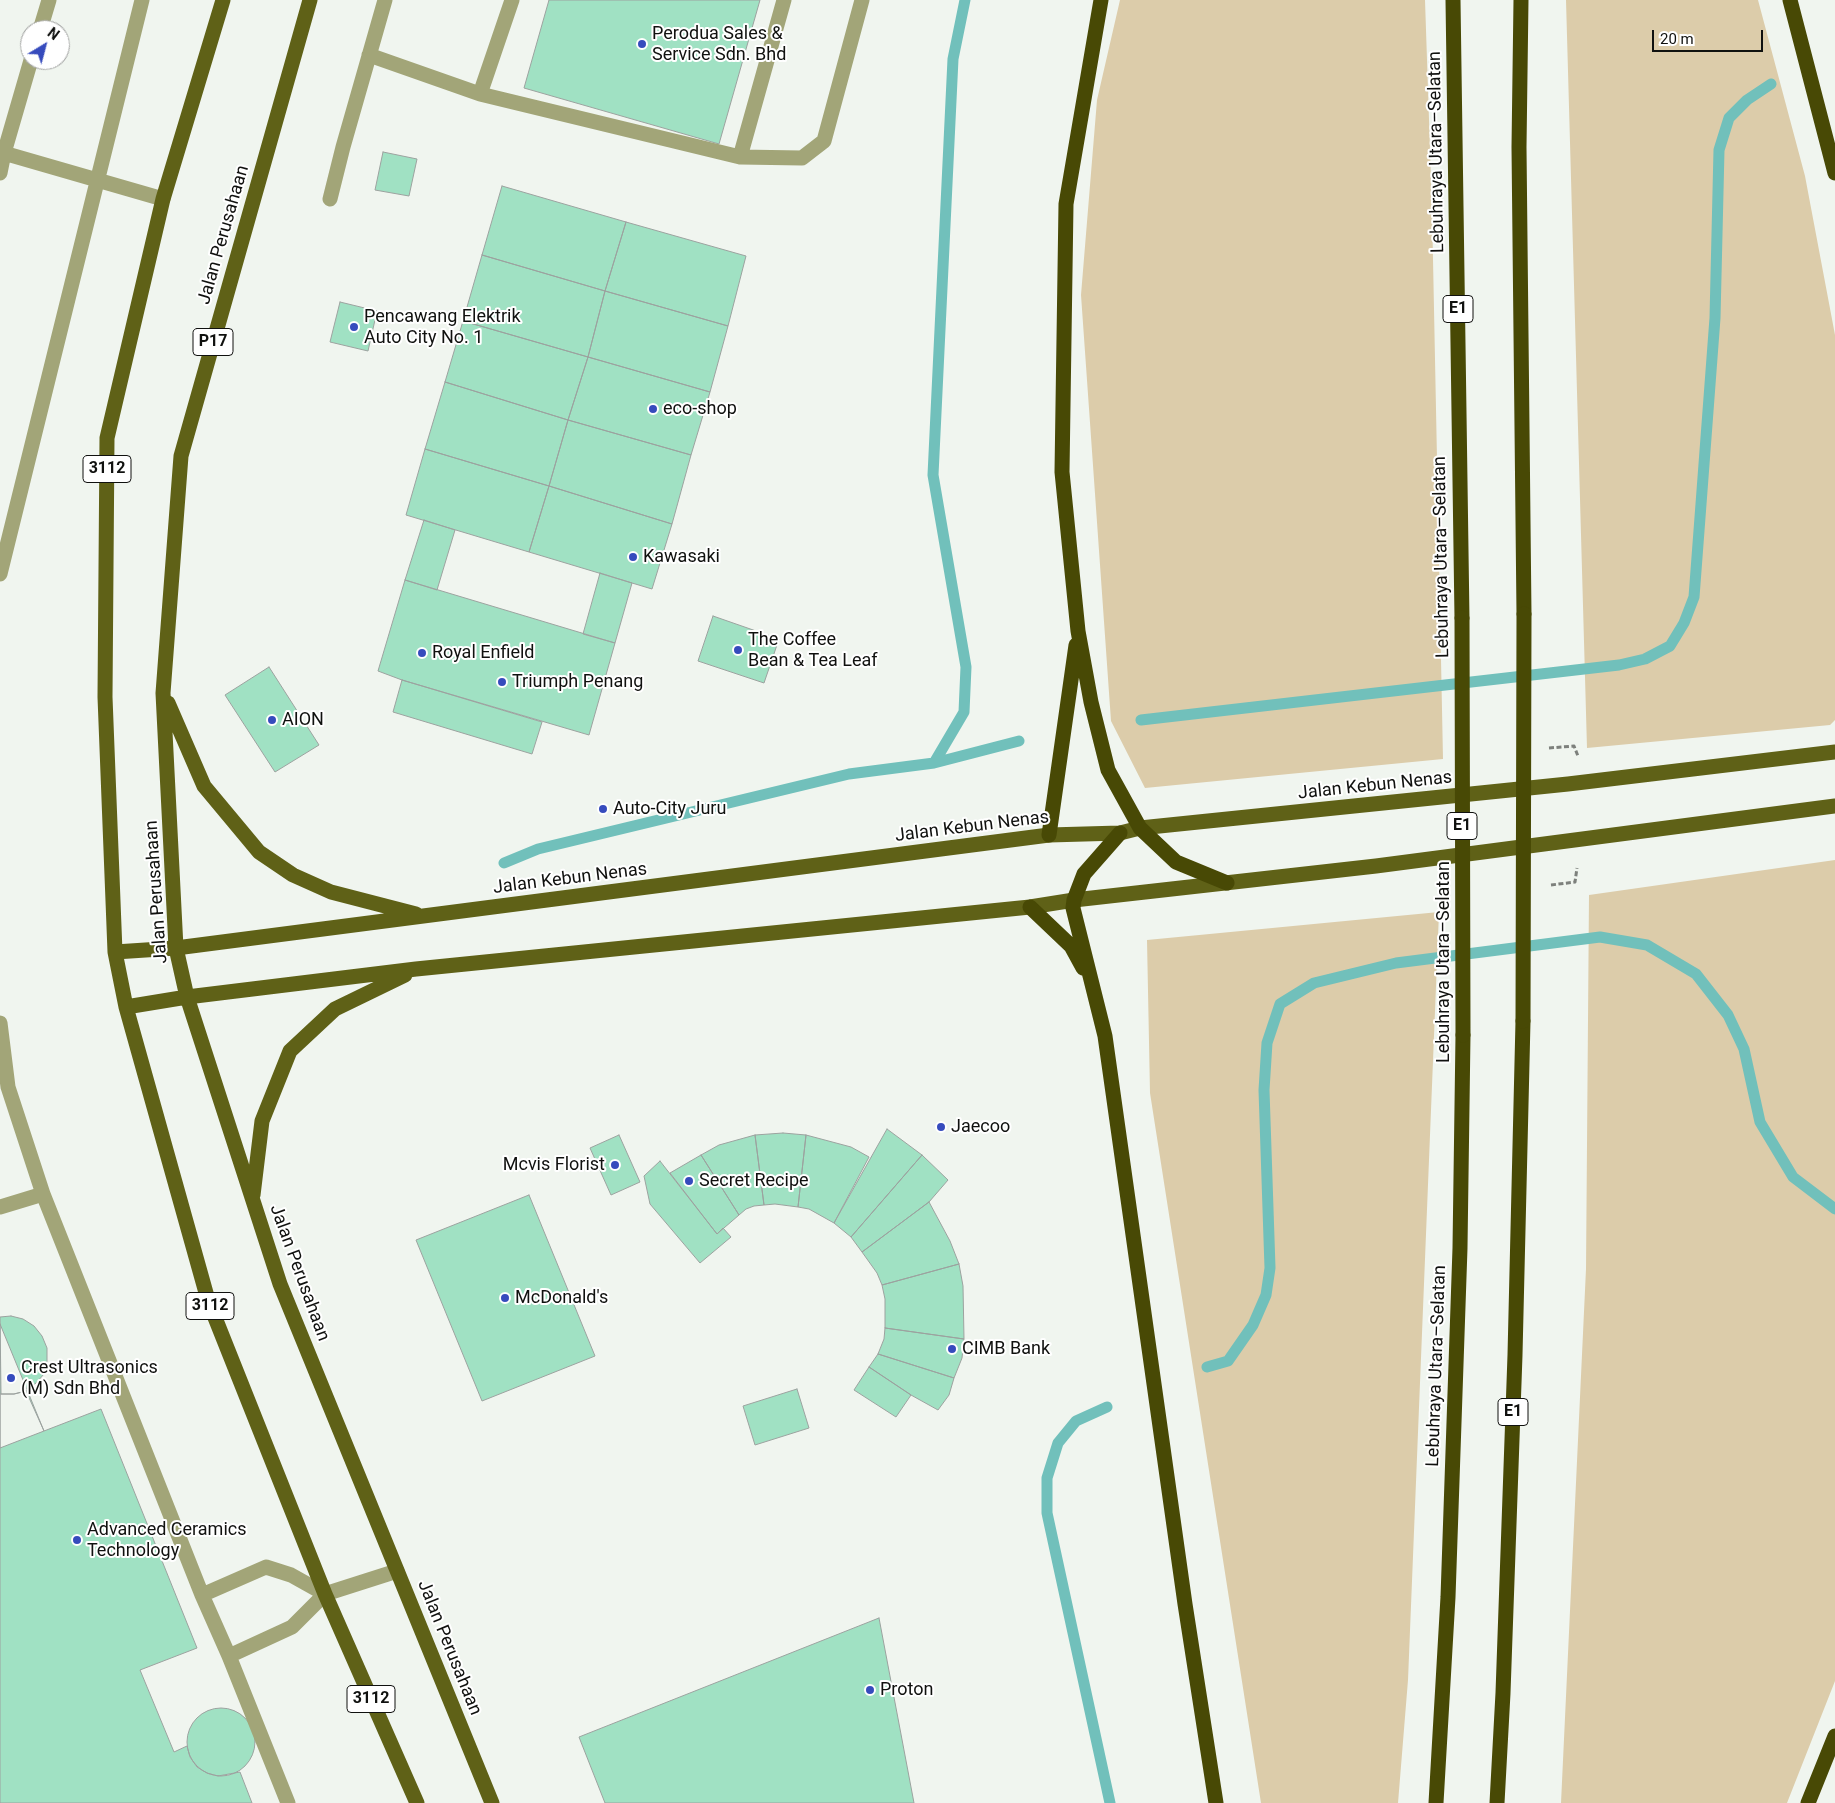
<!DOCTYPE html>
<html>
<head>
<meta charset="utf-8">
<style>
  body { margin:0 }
  #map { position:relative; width:1835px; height:1803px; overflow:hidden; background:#f0f5ef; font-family:Roboto,sans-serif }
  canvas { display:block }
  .north { position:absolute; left:20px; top:20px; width:50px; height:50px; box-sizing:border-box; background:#fff; border:1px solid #9fa09f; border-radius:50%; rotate:37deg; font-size:14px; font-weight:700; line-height:20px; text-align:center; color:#10110f }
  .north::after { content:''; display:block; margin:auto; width:18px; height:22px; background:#364bbd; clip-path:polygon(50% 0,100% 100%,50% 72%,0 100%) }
  .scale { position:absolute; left:1652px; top:30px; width:111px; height:22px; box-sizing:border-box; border:2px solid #10110f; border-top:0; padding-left:6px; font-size:15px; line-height:18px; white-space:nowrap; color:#10110f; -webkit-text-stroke:4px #fff; paint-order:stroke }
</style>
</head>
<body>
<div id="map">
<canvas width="1835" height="1803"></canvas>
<div class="north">N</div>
<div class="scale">20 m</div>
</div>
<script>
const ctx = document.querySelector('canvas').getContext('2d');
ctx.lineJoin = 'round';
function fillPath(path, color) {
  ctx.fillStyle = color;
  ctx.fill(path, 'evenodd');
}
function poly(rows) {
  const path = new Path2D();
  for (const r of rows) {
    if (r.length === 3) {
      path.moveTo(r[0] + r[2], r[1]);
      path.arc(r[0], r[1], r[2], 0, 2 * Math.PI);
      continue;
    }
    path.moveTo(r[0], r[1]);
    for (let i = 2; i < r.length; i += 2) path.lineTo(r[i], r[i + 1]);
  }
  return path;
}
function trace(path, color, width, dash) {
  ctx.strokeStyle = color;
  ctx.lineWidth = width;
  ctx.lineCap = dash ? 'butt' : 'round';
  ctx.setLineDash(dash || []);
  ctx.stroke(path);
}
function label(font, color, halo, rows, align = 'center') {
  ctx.font = font + ' Roboto,sans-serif';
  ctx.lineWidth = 4;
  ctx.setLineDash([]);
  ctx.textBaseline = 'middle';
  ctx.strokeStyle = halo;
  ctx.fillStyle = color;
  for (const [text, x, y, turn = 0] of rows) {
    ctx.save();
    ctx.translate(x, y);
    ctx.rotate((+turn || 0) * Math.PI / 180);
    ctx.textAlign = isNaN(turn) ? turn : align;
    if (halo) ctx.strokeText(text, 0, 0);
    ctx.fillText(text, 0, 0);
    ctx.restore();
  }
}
fillPath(poly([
  [1120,0,1425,0,1432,209,1443,759,1145,788,1111,721,1081,295,1097,100],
  [1566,0,1758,0,1805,176,1835,335,1835,720,1830,725,1587,748],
  [1835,860,1835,1681,1787,1803,1561,1803,1586,1269,1589,895],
  [1439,912,1408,1680,1398,1803,1261,1803,1150,1093,1147,940]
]), '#dcccaa');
trace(poly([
  [1141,720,1619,665,1645,659,1670,646,1684,623,1694,597,1715,318,1719,150,1729,118,1747,100,1771,84],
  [934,763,1019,741],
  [504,863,538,849,849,774,934,763,964,712,966,667,933,475,953,59,965,0],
  [1207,1367,1228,1361,1253,1325,1266,1295,1270,1268,1264,1090,1267,1043,1280,1004,1314,983,1396,963,1600,937,1647,945,1696,974,1728,1015,1744,1049,1760,1122,1793,1177,1835,1209],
  [1107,1407,1076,1421,1058,1443,1047,1478,1047,1513,1110,1803]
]), '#71c0bb', 11);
const building = poly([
  [549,0,760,0,719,144,524,88,549,0],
  [383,152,417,159,409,196,375,190,383,152],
  [502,186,626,222,605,291,482,255,502,186],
  [626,222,746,256,728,326,605,291,626,222],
  [482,255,605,291,588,357,463,321,482,255],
  [605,291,728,326,710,392,588,357,605,291],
  [340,302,377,311,368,351,330,342,340,302],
  [463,321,588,357,568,420,445,382,463,321],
  [588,357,710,392,691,455,568,420,588,357],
  [445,382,568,420,549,486,425,449,445,382],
  [568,420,691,455,672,524,549,486,568,420],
  [425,449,549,486,529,552,406,515,425,449],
  [549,486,672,524,652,589,529,552,549,486],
  [424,520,455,530,437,590,405,580,424,520],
  [600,573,632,583,615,643,583,634,600,573],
  [405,580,615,643,589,735,402,680,378,671,405,580],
  [713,616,779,639,764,683,698,661,713,616],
  [269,667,319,745,275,772,225,695,269,667],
  [402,680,542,722,532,754,393,712,402,680],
  [887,1129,922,1155,851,1237,834,1223,887,1129],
  [783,1133,806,1135,798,1207,775,1204,764,1205,755,1135,783,1133],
  [619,1135,640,1182,611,1195,590,1148,619,1135],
  [755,1135,764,1205,754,1206,746,1209,739,1215,701,1155,719,1145,755,1135],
  [806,1135,851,1147,869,1157,834,1223,809,1209,798,1207,806,1135],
  [701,1155,739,1215,717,1234,670,1173,701,1155],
  [922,1155,948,1180,929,1202,862,1252,851,1237,922,1155],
  [660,1161,717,1234,723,1228,731,1237,700,1263,650,1204,644,1176,660,1161],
  [529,1195,595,1356,482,1401,416,1240,529,1195],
  [929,1202,950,1241,959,1264,882,1285,877,1273,862,1252,929,1202],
  [959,1264,963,1286,964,1339,885,1328,885,1299,882,1285,959,1264],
  [11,1316,23,1319,34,1326,42,1336,47,1348,47,1361,44,1374,36,1383,26,1391,14,1394,1,1394,0,1317,11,1316],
  [0,1324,44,1431,0,1448,0,1324],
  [885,1328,964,1339,962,1358,954,1378,878,1354,884,1339,885,1328],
  [878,1354,954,1378,949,1395,938,1410,911,1395,869,1367,878,1354],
  [869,1367,911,1395,896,1417,854,1390,869,1367],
  [797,1389,809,1428,755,1445,743,1406,797,1389],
  [26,1391,44,1431,101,1409,197,1648,140,1670,174,1752,187,1746,190,1757,197,1767,207,1773,218,1776,240,1772,252,1803,0,1803,0,1394,14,1394,26,1391],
  [879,1618,914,1803,605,1803,579,1737,879,1618],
  [221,1742,34]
]);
fillPath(building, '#a0e1c3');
trace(building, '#9ca29f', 1);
trace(poly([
  [1549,748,1574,746,1578,756],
  [1551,885,1575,882,1577,868]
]), '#7d807c', 3, [5, 2.5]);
trace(poly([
  [369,55,480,94,740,157,802,158,824,141,862,0],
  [480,94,512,0],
  [740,157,784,0],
  [330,199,343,147,385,0],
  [0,1023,8,1087,43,1194],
  [0,1207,43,1194,202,1595,229,1656,288,1803],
  [202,1595,266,1567,291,1575,325,1594],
  [229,1656,292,1627,325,1594,397,1571]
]), '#a2a578', 15);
trace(poly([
  [40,30,49,0],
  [0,152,163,199],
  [0,173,4,153,31,60],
  [0,574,142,0]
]), '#a2a578', 15);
trace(poly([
  [223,0,163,199,107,438,105,697,115,952,126,1007,208,1300,325,1594,417,1803],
  [310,0,181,456,163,693,176,948,187,997,280,1284,492,1803],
  [168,703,204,786,259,852,293,875,331,892,416,914],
  [115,952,176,948,1049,835,1120,833,1140,828,1568,784,1835,752],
  [126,1007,187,997,416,969,1030,907,1074,900,1376,866,1835,806],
  [253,1195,262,1121,290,1051,335,1009,405,975]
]), '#5f6117', 15);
trace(poly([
  [1101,0,1066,204,1062,472,1078,631,1091,702,1108,770,1140,828,1176,862,1227,883],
  [1453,0,1462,618],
  [1521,0,1519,147,1524,614],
  [1790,0,1835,173],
  [1120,833,1084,874,1074,900,1073,908,1105,1036,1185,1604,1216,1803],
  [1049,835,1076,645],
  [1030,907,1071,946,1083,968],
  [1436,1803,1448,1597,1460,1248,1463,1035],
  [1497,1803,1503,1693,1515,1355,1523,1021],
  [1808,1803,1835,1736]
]), '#484905', 15);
trace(poly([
  [1462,618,1463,1035],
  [1523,1021,1524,614]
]), '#484905', 15);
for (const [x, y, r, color] of [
  [642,44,5,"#364bbd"],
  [354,327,5,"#364bbd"],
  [653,409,5,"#364bbd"],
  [633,557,5,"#364bbd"],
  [738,650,5,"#364bbd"],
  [422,653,5,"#364bbd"],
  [502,682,5,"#364bbd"],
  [272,720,5,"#364bbd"],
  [603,809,5,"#364bbd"],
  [941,1127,5,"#364bbd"],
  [615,1165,5,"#364bbd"],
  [689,1181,5,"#364bbd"],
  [505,1298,5,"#364bbd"],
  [952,1349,5,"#364bbd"],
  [11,1378,5,"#364bbd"],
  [77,1540,5,"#364bbd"],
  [870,1690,5,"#364bbd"]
]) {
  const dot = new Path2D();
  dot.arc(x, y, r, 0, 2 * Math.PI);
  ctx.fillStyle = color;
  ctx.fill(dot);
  trace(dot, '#fff', 2);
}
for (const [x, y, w] of [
  [1458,309,30],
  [213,342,40],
  [107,469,48],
  [1462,826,30],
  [210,1306,48],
  [1513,1412,30],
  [371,1699,48]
]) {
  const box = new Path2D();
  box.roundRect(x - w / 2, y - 13.5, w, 27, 4);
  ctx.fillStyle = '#fff';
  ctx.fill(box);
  trace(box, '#10110f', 1);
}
label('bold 16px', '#10110f', null, [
  ["E1",1458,309],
  ["P17",213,342],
  ["3112",107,469],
  ["E1",1462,826],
  ["3112",210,1306],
  ["E1",1513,1412],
  ["3112",371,1699]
]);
label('18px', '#10110f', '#fff', [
  ["Perodua Sales &",652,34],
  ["Service Sdn. Bhd",652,55],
  ["Pencawang Elektrik",364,317],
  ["Auto City No. 1",364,338],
  ["eco-shop",663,409],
  ["Kawasaki",643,557],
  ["The Coffee",748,640],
  ["Bean & Tea Leaf",748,661],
  ["Royal Enfield",432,653],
  ["Triumph Penang",512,682],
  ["AION",282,720],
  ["Auto-City Juru",613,809],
  ["Jaecoo",951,1127],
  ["Mcvis Florist",605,1165,"right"],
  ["Secret Recipe",699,1181],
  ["McDonald's",515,1298],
  ["CIMB Bank",962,1349],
  ["Crest Ultrasonics",21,1368],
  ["(M) Sdn Bhd",21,1389],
  ["Advanced Ceramics",87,1530],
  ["Technology",87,1551],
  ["Proton",880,1690]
], 'left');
label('18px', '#10110f', '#fff', [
  ["Lebuhraya Utara–Selatan",1437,152,-91],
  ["Jalan Perusahaan",224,235,-74],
  ["Lebuhraya Utara–Selatan",1442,557,-91],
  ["Jalan Kebun Nenas",1375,786,-6],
  ["Jalan Kebun Nenas",972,827,-7],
  ["Jalan Kebun Nenas",570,879,-7],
  ["Jalan Perusahaan",157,892,-94],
  ["Lebuhraya Utara–Selatan",1444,962,-90],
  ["Jalan Perusahaan",299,1273,70],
  ["Lebuhraya Utara–Selatan",1437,1366,-88],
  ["Jalan Perusahaan",449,1648,68]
]);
</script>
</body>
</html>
